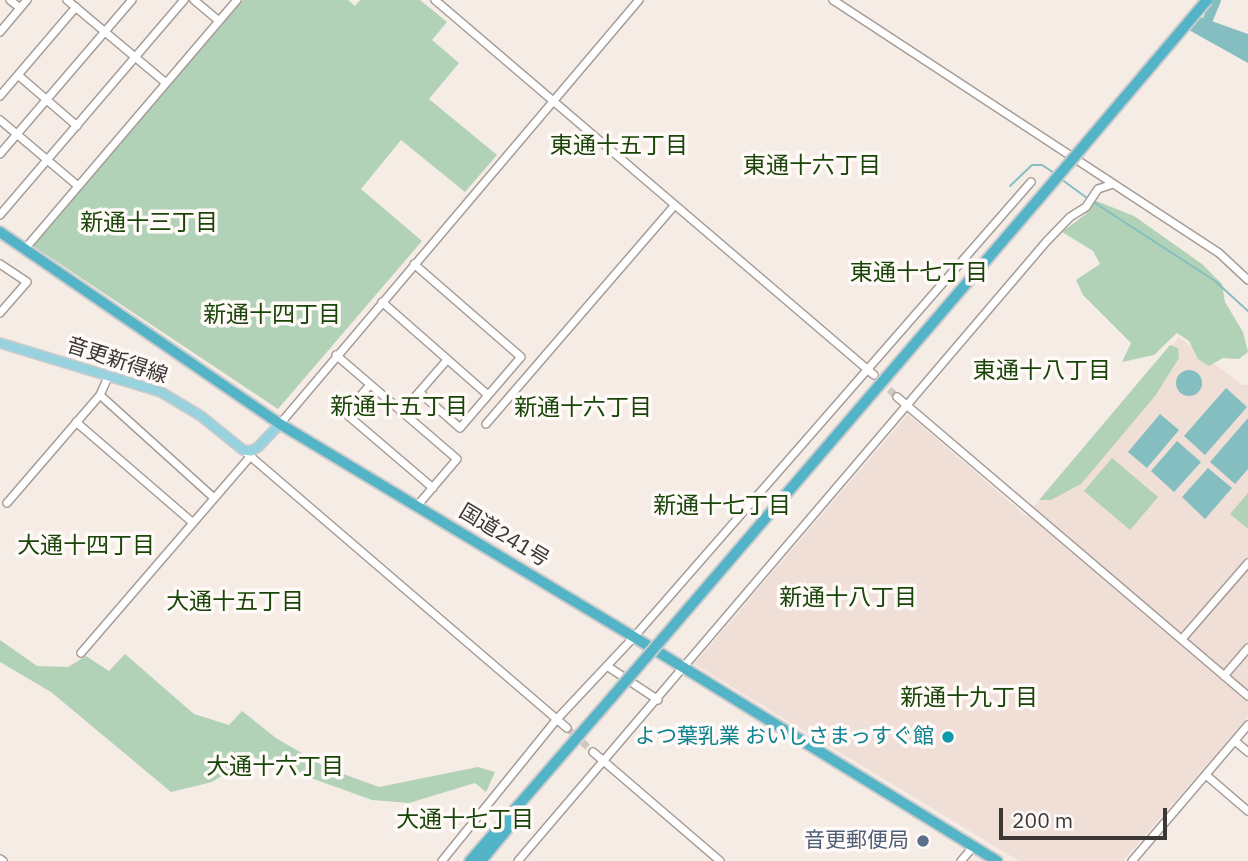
<!DOCTYPE html>
<html>
<head>
<meta charset="utf-8">
<style>
  body { margin:0 }
  #map { position:relative; width:1248px; height:861px; overflow:hidden; background:#f6ece6; font-family:"IBM Plex Sans",sans-serif }
  canvas { display:block }
  .scale { position:absolute; left:999px; top:808px; width:168px; height:32px; box-sizing:border-box; border:4px solid #3c3836; border-top:0; padding-left:9px; font-size:21px; line-height:24px; white-space:nowrap; color:#3c3836; -webkit-text-stroke:5px #fffaf8; paint-order:stroke }
</style>
</head>
<body>
<div id="map">
<canvas width="1248" height="861"></canvas>
<div class="scale">200 m</div>
</div>
<script>
const ctx = document.querySelector('canvas').getContext('2d');
ctx.lineJoin = 'round';
function fillPath(path, color) {
  ctx.fillStyle = color;
  ctx.fill(path, 'evenodd');
}
function poly(rows) {
  const path = new Path2D();
  for (const r of rows) {
    if (r.length === 3) {
      path.moveTo(r[0] + r[2], r[1]);
      path.arc(r[0], r[1], r[2], 0, 2 * Math.PI);
      continue;
    }
    path.moveTo(r[0], r[1]);
    for (let i = 2; i < r.length; i += 2) path.lineTo(r[i], r[i + 1]);
  }
  return path;
}
function trace(path, color, width, dash) {
  ctx.strokeStyle = color;
  ctx.lineWidth = width;
  ctx.lineCap = dash ? 'butt' : 'round';
  ctx.setLineDash(dash || []);
  ctx.stroke(path);
}
function label(font, color, halo, rows, align = 'center') {
  ctx.font = font + ' "IBM Plex Sans","Noto Sans JP",sans-serif';
  ctx.lineWidth = 7;
  ctx.setLineDash([]);
  ctx.textBaseline = 'middle';
  ctx.strokeStyle = halo;
  ctx.fillStyle = color;
  for (const [text, x, y, turn = 0] of rows) {
    ctx.save();
    ctx.translate(x, y);
    ctx.rotate((+turn || 0) * Math.PI / 180);
    ctx.textAlign = isNaN(turn) ? turn : align;
    if (halo) ctx.strokeText(text, 0, 0);
    ctx.fillText(text, 0, 0);
    ctx.restore();
  }
}
fillPath(poly([
  [1179,337,1242,385,1248,385,1248,717,1123,861,1019,861,694,664,908,414,1026,516]
]), '#f0dfd6');
fillPath(poly([
  [243,0,348,0,355,6,360,0,420,0,447,22,432,40,459,63,429,99,497,155,465,192,401,140,361,189,422,241,278,409,33,246],
  [1094,200,1134,216,1202,264,1222,284,1225,302,1243,332,1248,352,1239,359,1223,358,1209,366,1198,359,1189,341,1177,333,1154,355,1122,362,1131,343,1083,295,1076,280,1100,264,1093,251,1062,232,1086,214],
  [1170,345,1178,348,1179,358,1155,396,1081,484,1051,500,1039,500],
  [1112,458,1158,497,1130,530,1084,491],
  [1248,493,1248,529,1230,514],
  [0,640,37,666,68,667,86,656,109,671,125,654,194,714,229,725,242,711,276,738,327,768,379,787,478,767,495,772,486,792,475,783,409,803,372,800,253,757,212,782,171,792,51,692,0,662]
]), '#b1d2b6');
fillPath(poly([
  [1189,13,1248,34,1248,63,1178,24],
  [1189,383,13],
  [1226,388,1247,407,1205,455,1184,436],
  [1160,414,1179,430,1147,468,1128,452],
  [1248,418,1248,469,1235,484,1210,462],
  [1177,441,1201,462,1174,492,1151,471],
  [1208,468,1232,488,1205,519,1182,497]
]), '#85bec0');
trace(poly([
  [1061,179,1087,198],
  [1010,186,1032,165,1042,165,1054,173],
  [1092,201,1215,281,1248,311]
]), '#85bec0', 2);
trace(poly([
  [1208,30,1204,29,1216,0]
]), '#85bec0', 10);
trace(poly([
  [874,375,897,397],
  [567,728,593,752]
]), '#d1c8c3', 7, [7, 3.5]);
const minor = poly([
  [10,0,20,8],
  [67,0,166,83],
  [194,0,219,21],
  [435,0,874,375],
  [833,0,1219,253,1248,280],
  [0,32,27,0],
  [18,75,77,126],
  [0,96,76,7],
  [0,120,78,186],
  [0,154,132,0],
  [0,215,184,0],
  [24,250,237,0],
  [0,264,27,282,0,313],
  [414,264,521,357,460,428,419,392],
  [382,302,488,395],
  [336,355,457,459,417,506],
  [370,385,345,413,433,488],
  [100,395,214,498],
  [897,397,1248,696],
  [401,413,447,360],
  [76,422,192,522],
  [280,424,639,0],
  [486,424,674,206],
  [243,450,567,728],
  [7,503,100,395,109,375],
  [1182,639,1248,563],
  [81,653,249,458],
  [607,666,658,700],
  [1224,676,1248,648],
  [1235,741,1248,752],
  [593,752,720,861],
  [1206,775,1248,811],
  [0,859,3,861],
  [442,861,557,719,634,637,1031,182],
  [518,861,1046,242,1070,217,1086,207,1098,189,1113,184],
  [961,861,973,847],
  [1132,861,1248,725]
]);
const major = poly([
  [0,343,161,392,201,416,243,450,251,451,258,447,280,424]
]);
const highway = poly([
  [0,232,280,424,634,637,997,861],
  [663,638,1043,194],
  [470,861,613,696],
  [481,861,513,822]
]);
trace(minor, '#a69c97', 10);
trace(major, '#cccbcb', 12);
trace(highway, '#cccbcb', 14);
trace(minor, '#fff', 7);
trace(major, '#98d2de', 9);
trace(highway, '#53b4c8', 10);
const highwayBridge = poly([
  [1043,194,1207,0],
  [613,696,663,638]
]);
trace(highwayBridge, '#cccbcb', 14, []);
trace(highwayBridge, '#53b4c8', 10);
for (const [x, y, r, color] of [
  [948,737,7,"#0f9aa8"],
  [923,841,7,"#5c6f8a"]
]) {
  const dot = new Path2D();
  dot.arc(x, y, r, 0, 2 * Math.PI);
  ctx.fillStyle = color;
  ctx.fill(dot);
  trace(dot, '#fffaf8', 2.5);
}
label('21px', '#3c3836', '#fffaf8', [
  ["音更新得線",117,361,18],
  ["国道241号",504,536,31]
]);
label('21px', '#0d838f', '#fffaf8', [
  ["よつ葉乳業 おいしさまっすぐ館",934,737]
], 'right');
label('21px', '#4e5e75', '#fffaf8', [
  ["音更郵便局",909,841]
], 'right');
label('23px', '#194508', '#fffaf8', [
  ["東通十五丁目",619,146],
  ["東通十六丁目",812,166],
  ["新通十三丁目",149,223],
  ["東通十七丁目",919,273],
  ["新通十四丁目",272,315],
  ["東通十八丁目",1042,371],
  ["新通十五丁目",399,407],
  ["新通十六丁目",583,408],
  ["新通十七丁目",722,506],
  ["大通十四丁目",86,546],
  ["新通十八丁目",848,598],
  ["大通十五丁目",235,602],
  ["新通十九丁目",969,698],
  ["大通十六丁目",275,767],
  ["大通十七丁目",465,820]
]);
</script>
</body>
</html>
